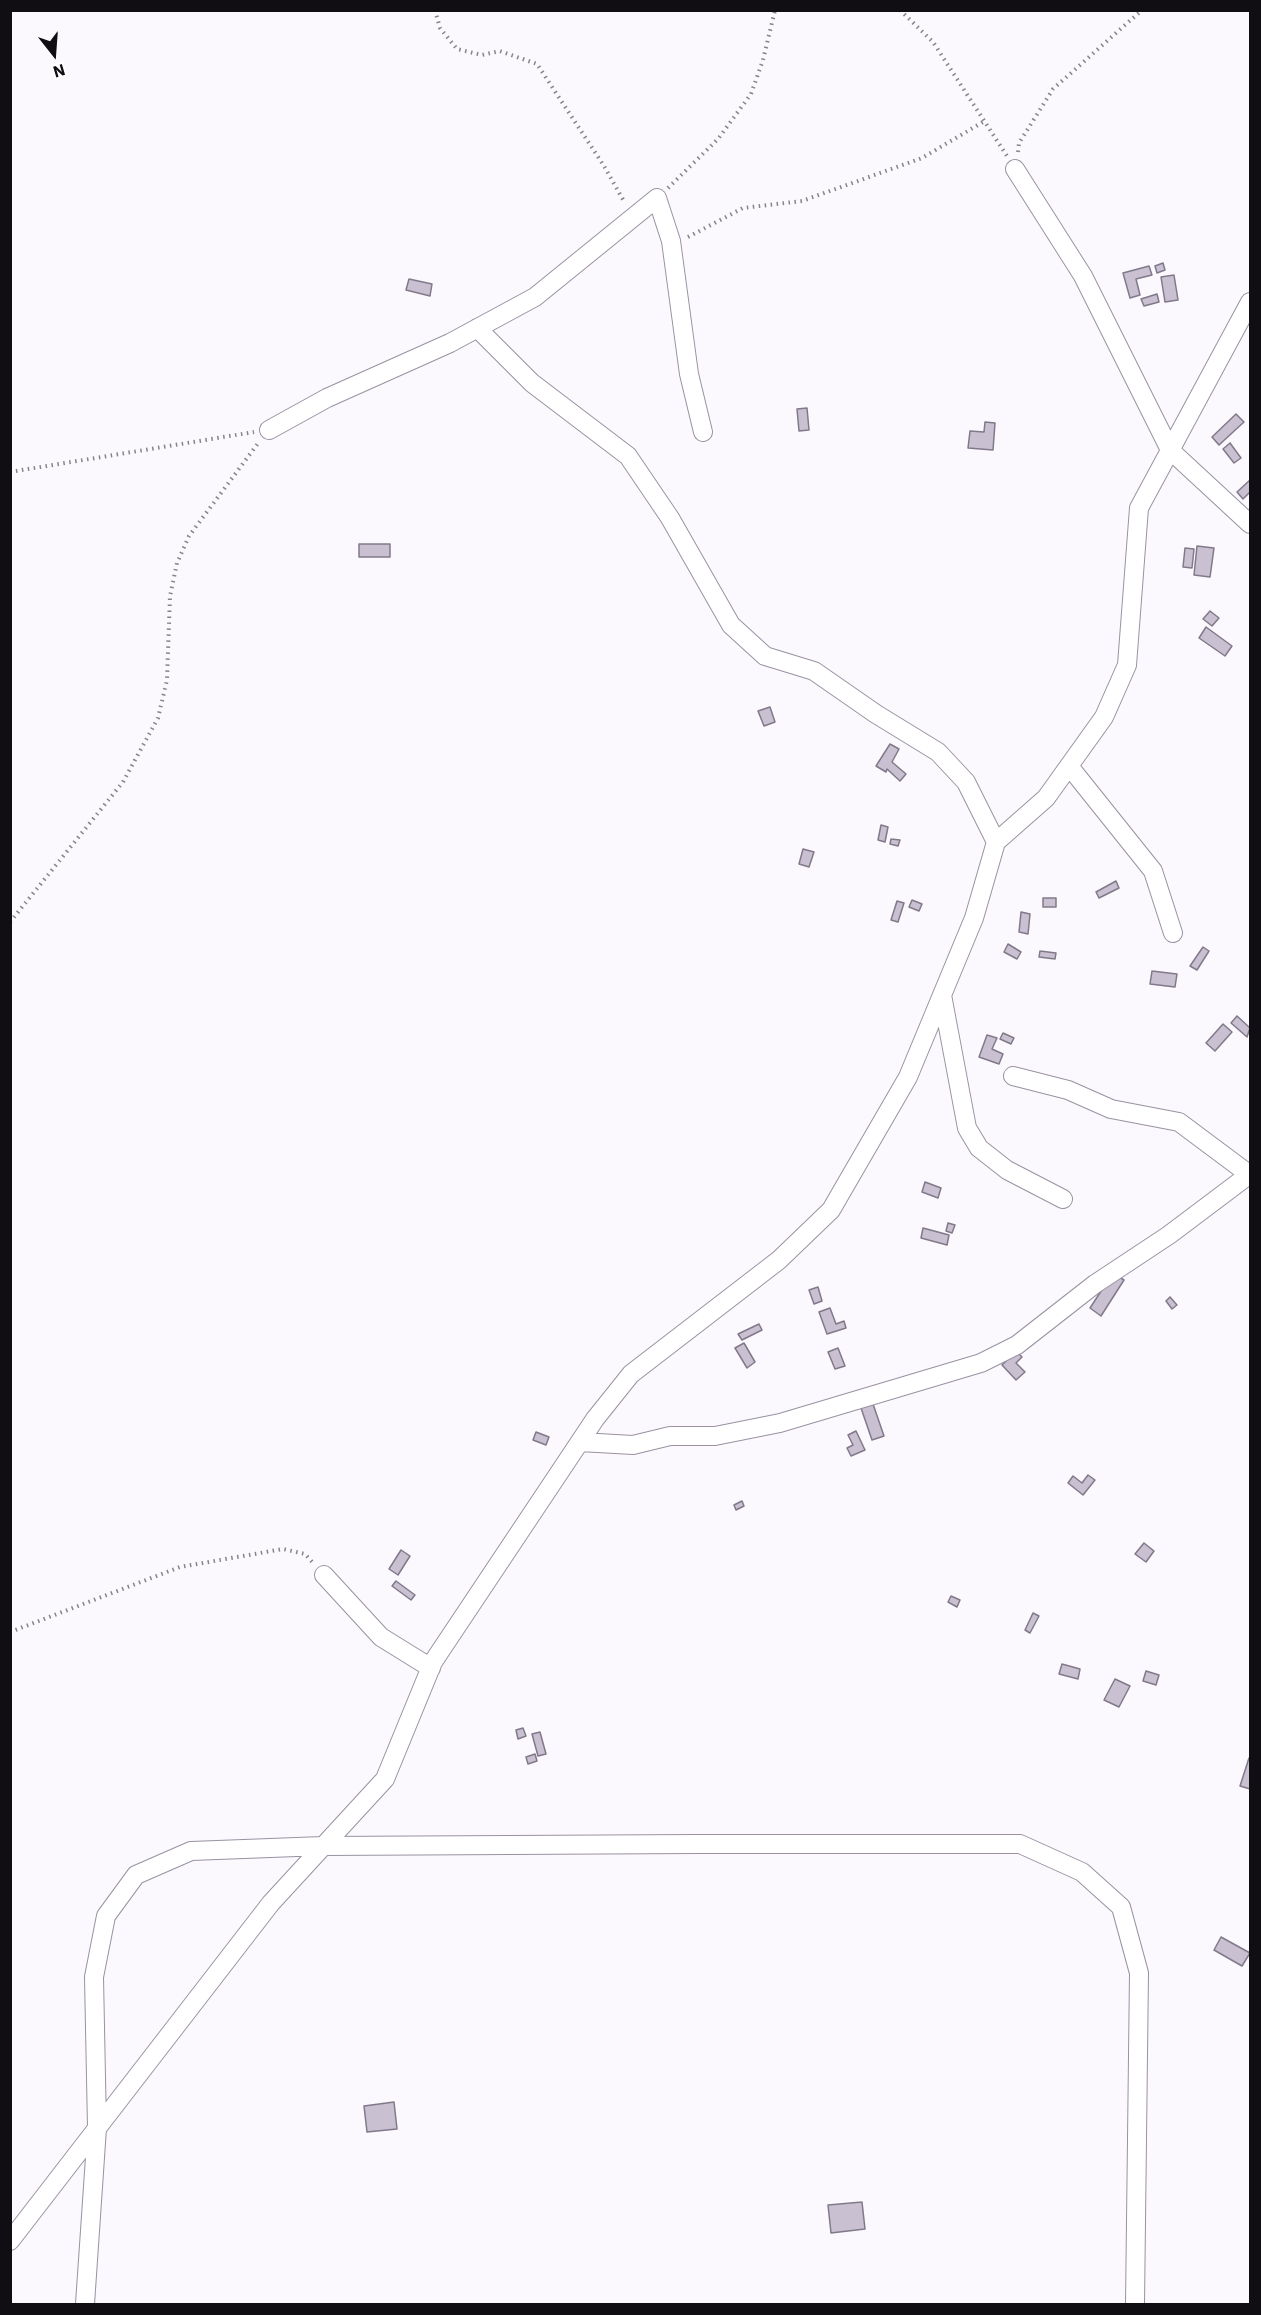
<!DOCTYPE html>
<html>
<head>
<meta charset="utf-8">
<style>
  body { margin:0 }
  #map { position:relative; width:1261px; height:2315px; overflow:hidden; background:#fbf9fd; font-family:"IBM Plex Sans",sans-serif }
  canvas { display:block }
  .frame { position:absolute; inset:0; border:12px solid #100d13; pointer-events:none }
  .north { position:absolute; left:24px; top:24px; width:60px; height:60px; -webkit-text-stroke:4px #fff; paint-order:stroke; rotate:163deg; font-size:16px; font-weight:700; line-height:24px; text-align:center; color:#100d13 }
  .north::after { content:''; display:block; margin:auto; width:21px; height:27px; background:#100d13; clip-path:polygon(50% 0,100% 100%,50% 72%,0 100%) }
</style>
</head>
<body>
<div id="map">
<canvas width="1261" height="2315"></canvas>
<div class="frame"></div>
<div class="north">N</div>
</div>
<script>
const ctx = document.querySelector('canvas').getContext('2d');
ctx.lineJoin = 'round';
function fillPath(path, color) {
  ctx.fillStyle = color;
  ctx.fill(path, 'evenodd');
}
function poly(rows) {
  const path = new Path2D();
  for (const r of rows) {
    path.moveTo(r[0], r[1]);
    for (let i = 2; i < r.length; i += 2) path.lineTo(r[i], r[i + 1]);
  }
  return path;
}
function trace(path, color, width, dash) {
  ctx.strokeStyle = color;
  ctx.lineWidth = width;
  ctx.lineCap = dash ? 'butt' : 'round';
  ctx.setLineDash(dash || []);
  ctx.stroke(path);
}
const building = poly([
  [1163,263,1165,270,1157,273,1155,266,1163,263],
  [1149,266,1152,275,1136,279,1140,295,1130,298,1123,273,1149,266],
  [1174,275,1178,300,1165,302,1161,277,1174,275],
  [409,279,432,284,430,296,406,290,409,279],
  [1157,294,1159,302,1144,306,1141,299,1157,294],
  [807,408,809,430,799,431,797,409,807,408],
  [1236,414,1244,422,1219,445,1212,437,1236,414],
  [985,422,995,423,993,450,968,448,970,431,984,432,985,422],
  [1230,443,1241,458,1234,463,1223,449,1230,443],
  [1250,480,1250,492,1243,499,1237,492,1250,480],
  [359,544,390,544,390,557,359,557,359,544],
  [1197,546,1214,548,1210,577,1194,575,1197,546],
  [1185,548,1194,549,1192,568,1183,567,1185,548],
  [1210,611,1219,618,1212,626,1203,619,1210,611],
  [1206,627,1232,646,1225,656,1199,638,1206,627],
  [770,707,775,722,764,726,758,711,770,707],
  [890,744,899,749,892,762,906,774,900,781,887,769,886,772,876,766,890,744],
  [881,825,888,827,885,842,878,840,881,825],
  [891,839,900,840,898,846,890,844,891,839],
  [803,849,814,852,809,867,799,864,803,849],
  [1116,881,1119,888,1099,898,1096,892,1116,881],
  [1043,898,1056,898,1056,907,1043,907,1043,898],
  [912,900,922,904,919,911,909,907,912,900],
  [897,901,904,903,898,922,891,920,897,901],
  [1021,912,1030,914,1028,934,1019,932,1021,912],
  [1008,944,1021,952,1017,959,1004,952,1008,944],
  [1203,947,1209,951,1197,970,1190,966,1203,947],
  [1040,951,1056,953,1055,959,1039,957,1040,951],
  [1152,971,1177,974,1175,987,1150,984,1152,971],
  [1237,1016,1250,1028,1247,1037,1231,1023,1237,1016],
  [1223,1024,1232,1032,1215,1051,1206,1043,1223,1024],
  [1003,1033,1014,1038,1011,1044,1000,1039,1003,1033],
  [987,1035,997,1038,992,1049,1003,1054,999,1064,979,1057,987,1035],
  [925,1182,941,1188,938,1198,922,1192,925,1182],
  [948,1223,955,1225,952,1233,946,1231,948,1223],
  [923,1228,949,1235,947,1245,921,1238,923,1228],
  [1113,1273,1124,1280,1101,1316,1090,1308,1113,1273],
  [818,1287,822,1301,814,1304,809,1290,818,1287],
  [1170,1297,1177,1305,1172,1309,1166,1301,1170,1297],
  [830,1308,836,1324,844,1321,846,1328,827,1334,819,1312,830,1308],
  [759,1324,762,1330,742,1340,738,1334,759,1324],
  [744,1343,755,1362,747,1368,735,1348,744,1343],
  [838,1348,845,1366,835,1369,828,1352,838,1348],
  [1016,1351,1022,1357,1016,1363,1025,1372,1016,1380,1002,1365,1016,1351],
  [873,1404,884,1436,872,1440,861,1408,873,1404],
  [856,1431,865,1450,851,1456,847,1448,853,1445,848,1435,856,1431],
  [536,1432,549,1437,546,1445,533,1440,536,1432],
  [1088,1475,1095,1480,1083,1495,1068,1483,1073,1476,1082,1483,1088,1475],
  [742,1501,744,1506,736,1510,734,1505,742,1501],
  [1144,1543,1154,1551,1146,1562,1135,1554,1144,1543],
  [401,1550,410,1556,398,1575,389,1569,401,1550],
  [396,1581,415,1595,411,1600,392,1586,396,1581],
  [951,1596,960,1600,957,1607,948,1602,951,1596],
  [1033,1613,1039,1616,1030,1633,1025,1630,1033,1613],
  [1062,1664,1080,1669,1078,1679,1059,1674,1062,1664],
  [1146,1671,1159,1675,1156,1685,1143,1681,1146,1671],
  [1115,1679,1130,1686,1119,1707,1104,1700,1115,1679],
  [523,1728,526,1736,518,1739,516,1730,523,1728],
  [540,1732,546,1754,538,1756,532,1734,540,1732],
  [535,1754,537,1761,528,1764,526,1757,535,1754],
  [1249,1758,1250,1759,1250,1789,1240,1786,1249,1758],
  [1221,1937,1250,1953,1242,1966,1214,1950,1221,1937],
  [394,2102,397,2129,367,2132,364,2106,394,2102],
  [862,2202,865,2229,831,2233,828,2205,862,2202]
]);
fillPath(building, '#c9c0d2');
trace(building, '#817989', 1.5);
const street = poly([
  [1015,169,1083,276,1170,450,1250,524],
  [477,328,532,383,628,456,670,518,731,625,765,656,814,671,876,714,938,752,966,782,996,842],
  [269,430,327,398,450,343,535,297,657,198,671,241,689,374,703,432],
  [1069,766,1153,871,1173,933],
  [942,995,967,1128,979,1148,1007,1170,1063,1199],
  [1013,1076,1068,1090,1111,1109,1179,1122,1250,1175],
  [580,1442,633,1445,670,1436,715,1436,780,1423,981,1363,1017,1345,1095,1284,1169,1235,1250,1174],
  [324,1575,381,1637,431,1668],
  [10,2241,271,1903,385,1779,433,1662,595,1419,631,1374,779,1260,831,1210,908,1077,974,918,996,842,1046,798,1104,717,1127,665,1139,508,1250,302],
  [85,2304,97,2128,94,1977,106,1916,136,1875,191,1851,323,1846,695,1844,1020,1844,1082,1872,1121,1907,1139,1973,1135,2304]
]);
trace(street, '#9992a2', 20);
trace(poly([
  [435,10,440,28,457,49,482,55,500,51,537,64,604,166,625,203],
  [900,10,933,42,1007,156],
  [1018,152,1019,143,1053,89,1142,10],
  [668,188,718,139,751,94,763,60,775,10],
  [688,237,743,208,802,201,922,158,983,122],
  [10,472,254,432],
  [10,922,123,782,158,718,167,680,170,596,177,563,189,536,259,442],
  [10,1632,180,1567,283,1549,305,1554,313,1563]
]), '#878489', 4, [1.5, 4.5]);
trace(street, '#fff', 18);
</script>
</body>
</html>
